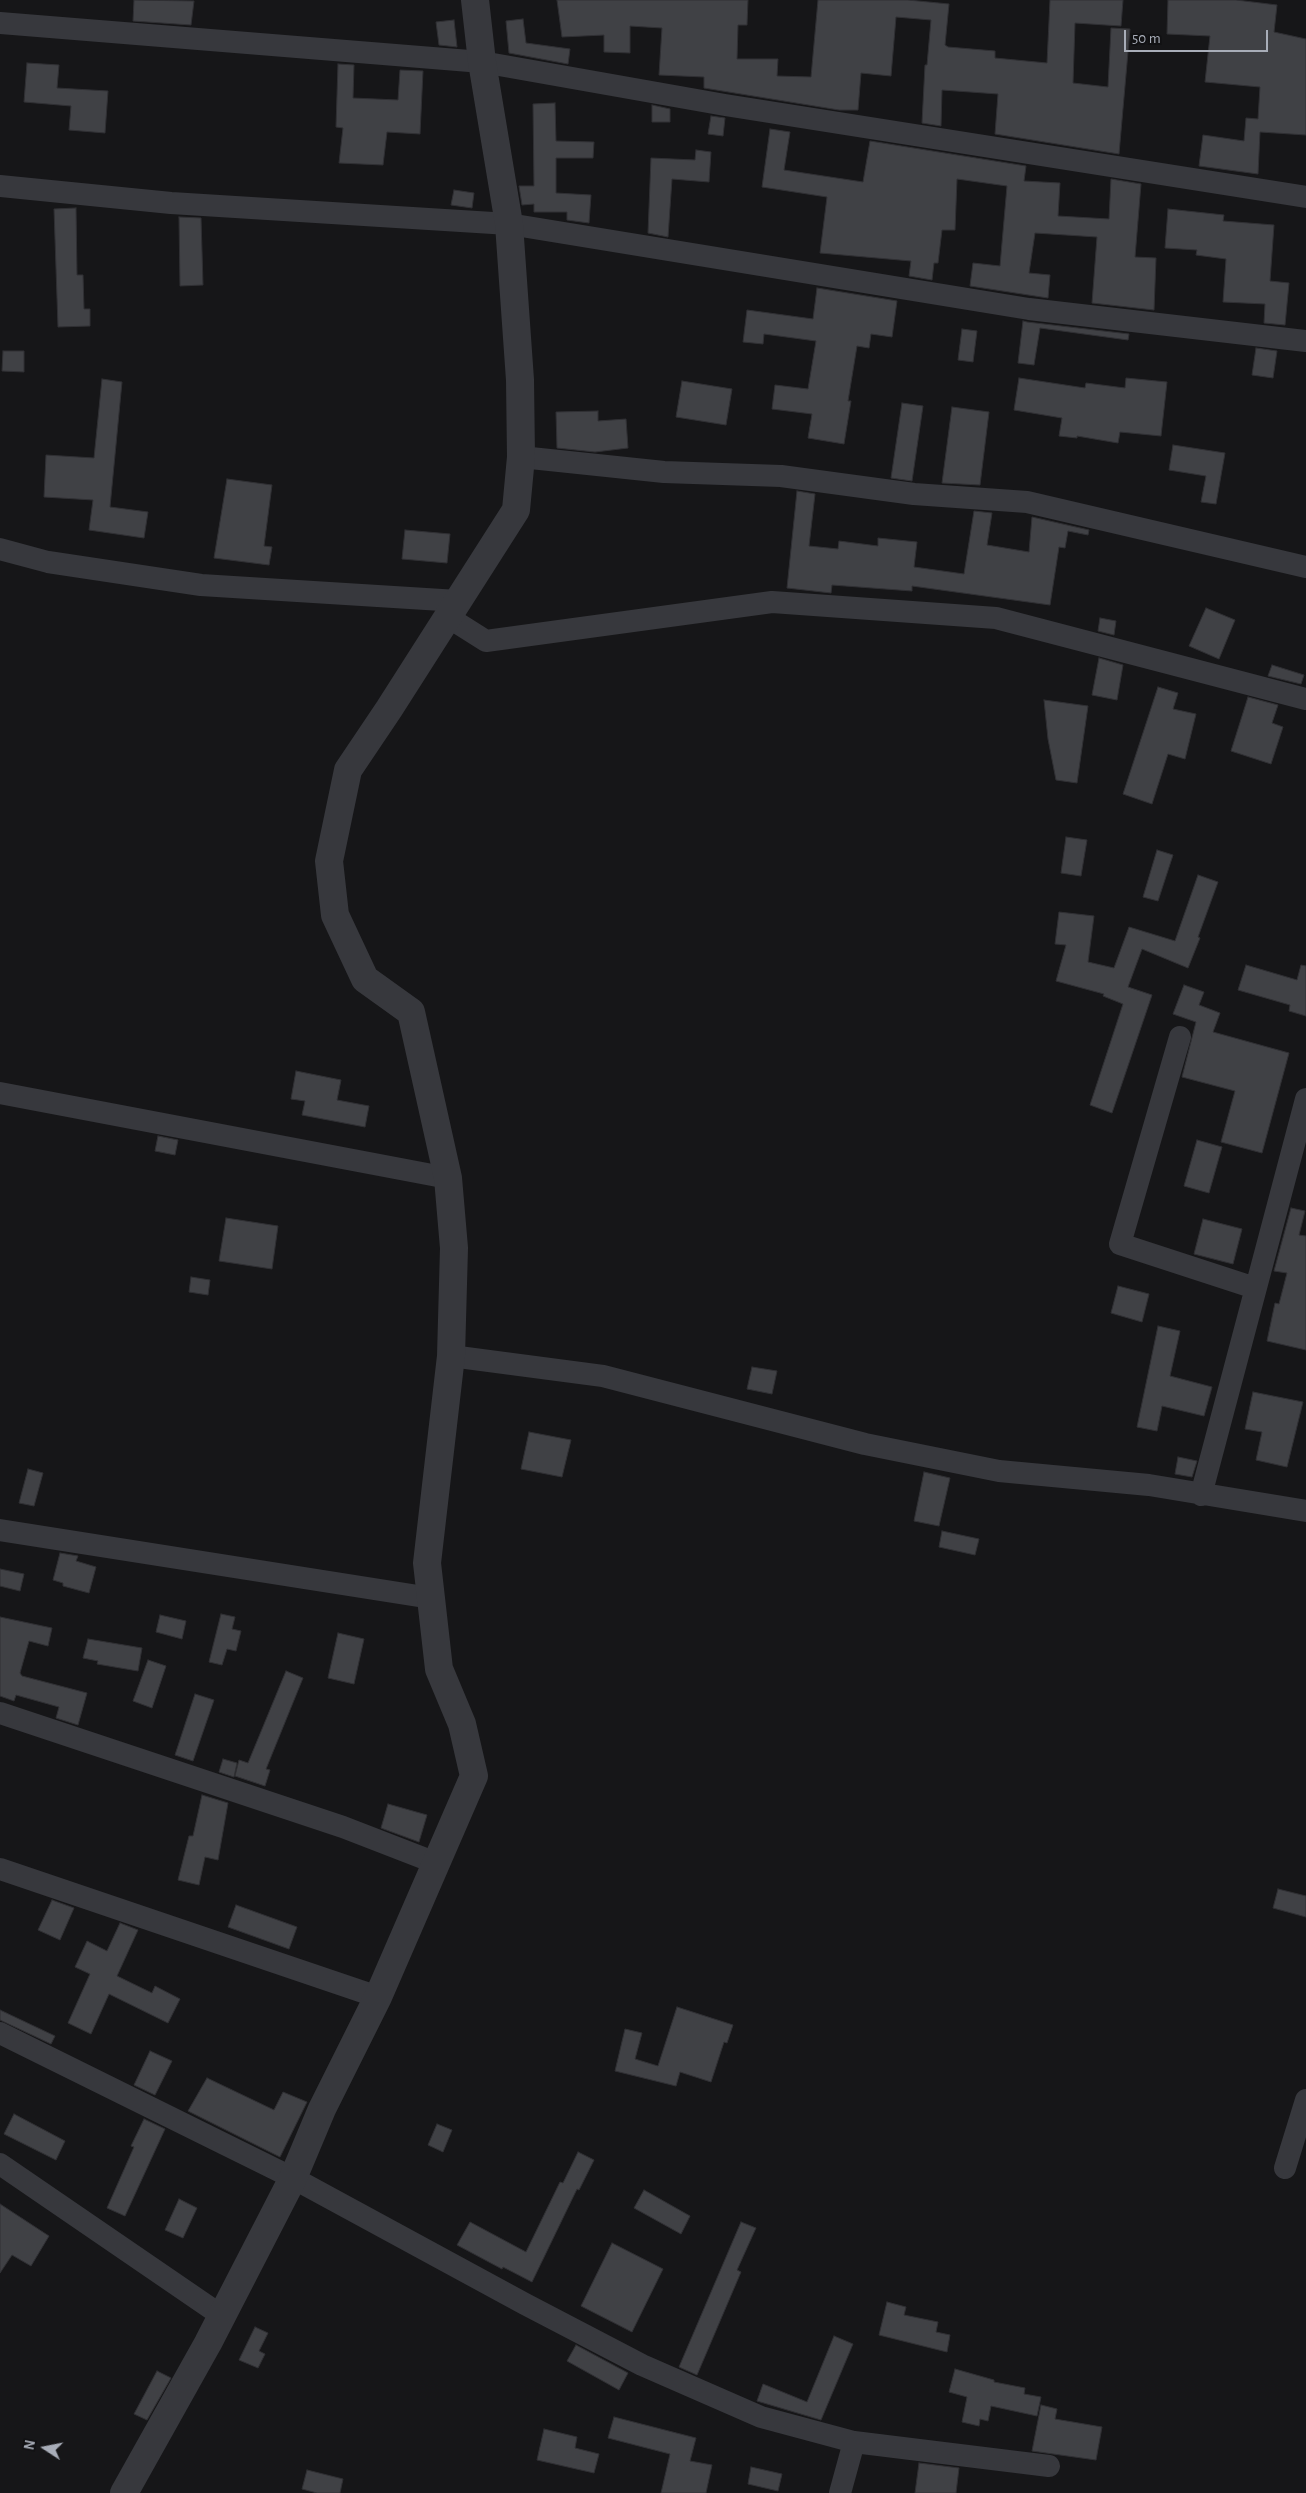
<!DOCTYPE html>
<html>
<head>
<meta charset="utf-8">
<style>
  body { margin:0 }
  #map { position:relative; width:1306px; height:2493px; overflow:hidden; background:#161618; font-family:"Alegreya Sans",sans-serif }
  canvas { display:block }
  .north { position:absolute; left:20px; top:2423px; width:50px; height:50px; -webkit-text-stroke:4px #111113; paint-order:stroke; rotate:281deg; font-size:14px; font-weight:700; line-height:20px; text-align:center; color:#a8adb8 }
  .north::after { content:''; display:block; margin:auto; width:18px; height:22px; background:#a8adb8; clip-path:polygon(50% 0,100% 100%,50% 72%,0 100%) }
  .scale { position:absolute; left:1124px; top:30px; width:144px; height:22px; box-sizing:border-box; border:2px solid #a8adb8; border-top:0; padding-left:6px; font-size:15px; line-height:18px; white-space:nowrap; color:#a8adb8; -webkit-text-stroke:4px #111113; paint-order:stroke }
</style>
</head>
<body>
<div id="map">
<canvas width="1306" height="2493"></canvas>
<div class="north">N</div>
<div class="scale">50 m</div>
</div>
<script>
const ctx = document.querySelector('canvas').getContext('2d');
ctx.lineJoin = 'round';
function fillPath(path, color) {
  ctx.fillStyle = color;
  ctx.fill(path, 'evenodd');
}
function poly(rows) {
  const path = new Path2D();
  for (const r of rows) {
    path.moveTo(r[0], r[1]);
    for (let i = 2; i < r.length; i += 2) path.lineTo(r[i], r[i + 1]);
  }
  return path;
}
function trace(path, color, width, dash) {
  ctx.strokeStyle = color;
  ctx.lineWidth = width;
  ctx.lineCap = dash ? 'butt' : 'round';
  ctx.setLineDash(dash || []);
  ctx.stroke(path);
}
const building = poly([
  [134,0,194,1,191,25,133,21,134,0],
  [557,0,748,0,747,25,738,25,737,59,778,59,777,76,811,77,818,0,908,0,949,4,945,45,948,47,995,51,995,58,1047,63,1050,0,1123,0,1121,26,1075,23,1073,83,1108,87,1111,28,1130,29,1119,154,995,134,998,94,942,90,941,126,922,123,925,65,927,65,931,20,896,17,891,76,861,73,858,110,839,110,704,88,704,77,659,75,662,28,630,26,630,53,604,52,604,35,562,37,557,0],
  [1168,0,1236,0,1277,5,1274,32,1306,39,1306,135,1260,132,1258,174,1199,166,1203,135,1244,141,1246,118,1258,119,1260,87,1205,82,1210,36,1167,34,1168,0],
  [523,19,526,43,570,49,568,64,509,53,506,21,523,19],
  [454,20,457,47,439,45,436,22,454,20],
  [27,63,59,65,57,88,108,91,105,133,69,130,71,106,24,102,27,63],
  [338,64,354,65,353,98,398,100,400,70,423,71,420,134,387,132,383,165,339,163,343,128,336,127,338,64],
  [555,103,556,141,594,142,593,158,556,158,556,193,591,195,589,223,567,220,567,212,534,212,534,204,522,205,519,186,534,186,533,104,555,103],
  [652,105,670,109,670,122,652,122,652,105],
  [711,116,725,118,723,136,708,134,711,116],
  [770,129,790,132,784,170,863,182,870,141,1026,166,1024,181,1060,183,1058,216,1109,219,1111,179,1141,184,1135,257,1156,258,1154,310,1092,303,1097,237,1035,233,1029,273,1050,275,1048,298,970,286,973,263,1000,266,1007,186,957,179,955,230,942,230,938,263,934,263,932,280,909,276,911,261,820,253,827,197,762,187,770,129],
  [696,150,711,152,709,182,672,179,668,237,648,233,651,158,695,160,696,150],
  [454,190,474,193,472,208,451,205,454,190],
  [76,208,77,275,83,275,84,309,90,309,90,326,58,327,54,209,76,208],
  [1168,209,1224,215,1223,221,1274,225,1270,281,1289,283,1285,325,1264,323,1265,304,1223,302,1226,259,1196,255,1197,250,1165,248,1168,209],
  [179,217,201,218,203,285,180,286,179,217],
  [817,288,897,301,892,337,871,334,869,348,857,346,848,401,851,401,844,444,808,438,812,414,772,409,775,385,808,389,816,341,764,334,763,344,743,342,747,310,813,319,817,288],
  [1023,321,1027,322,1129,334,1128,340,1040,328,1034,365,1018,363,1023,321],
  [962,329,977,331,973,362,958,360,962,329],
  [1256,348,1277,351,1273,378,1252,375,1256,348],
  [3,351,24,351,24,372,2,371,3,351],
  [1019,378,1085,388,1086,383,1125,388,1126,378,1167,382,1161,436,1120,432,1118,443,1077,436,1077,438,1059,436,1062,418,1014,410,1019,378],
  [102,379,122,382,110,507,148,512,144,538,89,530,93,500,44,497,46,455,94,458,102,379],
  [682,381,732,389,726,425,676,417,682,381],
  [902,403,923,406,912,481,891,478,902,403],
  [952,407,989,412,980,485,942,483,952,407],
  [598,411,598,421,626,419,628,448,595,452,557,448,556,412,598,411],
  [1173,445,1225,453,1216,504,1201,502,1206,476,1169,470,1173,445],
  [227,479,272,485,264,546,272,547,269,565,214,558,227,479],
  [797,491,815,494,809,546,838,549,839,541,878,546,878,538,917,542,914,567,964,574,974,511,992,513,987,545,1029,552,1032,517,1089,530,1088,535,1068,531,1065,548,1059,547,1050,605,912,586,912,591,832,585,831,593,787,588,797,491],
  [405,530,450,534,447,563,402,559,405,530],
  [1206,608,1235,620,1219,659,1189,646,1206,608],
  [1100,618,1116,621,1114,635,1098,631,1100,618],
  [1099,658,1123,665,1117,700,1092,695,1099,658],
  [1272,665,1304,675,1301,684,1268,676,1272,665],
  [1158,687,1178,693,1173,709,1196,714,1185,759,1168,754,1152,804,1123,794,1158,687],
  [1248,697,1278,705,1272,723,1283,727,1271,764,1231,751,1248,697],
  [1044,700,1088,706,1077,783,1056,780,1048,739,1044,700],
  [1066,837,1087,840,1081,876,1061,873,1066,837],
  [1157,850,1173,855,1158,901,1143,897,1157,850],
  [1198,875,1218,882,1198,937,1200,938,1188,968,1142,949,1128,987,1152,995,1112,1113,1090,1105,1123,1004,1103,996,1104,994,1056,981,1066,945,1055,944,1059,912,1094,916,1088,962,1114,968,1129,927,1175,941,1198,875],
  [1246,965,1297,980,1301,965,1306,966,1306,1016,1289,1011,1290,1005,1238,990,1246,965],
  [1184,985,1204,992,1199,1005,1220,1013,1213,1032,1289,1053,1262,1153,1221,1142,1235,1091,1182,1077,1196,1022,1173,1014,1184,985],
  [296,1071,341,1080,337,1100,369,1106,365,1127,302,1115,305,1101,291,1099,296,1071],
  [158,1136,178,1140,175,1155,155,1151,158,1136],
  [1197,1140,1222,1147,1209,1193,1184,1186,1197,1140],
  [1291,1208,1305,1211,1299,1235,1306,1236,1306,1350,1267,1341,1275,1303,1279,1304,1287,1273,1274,1271,1291,1208],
  [226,1218,278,1226,272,1269,219,1261,226,1218],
  [1203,1219,1242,1229,1233,1264,1194,1254,1203,1219],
  [191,1277,210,1280,208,1295,189,1292,191,1277],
  [1118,1286,1149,1294,1142,1322,1111,1313,1118,1286],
  [1158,1326,1180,1331,1170,1376,1212,1387,1204,1416,1162,1406,1157,1431,1137,1427,1158,1326],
  [752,1367,777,1371,772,1394,747,1389,752,1367],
  [1253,1392,1303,1402,1287,1467,1256,1460,1262,1432,1245,1429,1253,1392],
  [529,1432,571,1440,562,1477,521,1469,529,1432],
  [1178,1457,1197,1461,1192,1477,1175,1474,1178,1457],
  [28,1469,43,1473,34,1506,19,1503,28,1469],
  [924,1472,950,1478,939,1526,914,1521,924,1472],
  [942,1531,979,1539,975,1555,939,1547,942,1531],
  [60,1553,78,1556,76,1561,96,1567,89,1593,63,1586,63,1583,53,1580,60,1553],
  [0,1569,24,1574,20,1591,0,1586,0,1569],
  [221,1614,235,1617,232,1629,241,1631,236,1651,227,1649,222,1665,209,1662,221,1614],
  [160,1615,186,1621,182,1639,156,1632,160,1615],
  [0,1617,52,1628,48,1646,29,1641,20,1673,22,1676,87,1693,78,1725,56,1718,59,1707,16,1695,14,1701,0,1696,0,1617],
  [338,1633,364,1639,354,1684,328,1678,338,1633],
  [88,1639,142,1648,138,1671,97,1664,98,1661,83,1658,88,1639],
  [148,1660,166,1666,152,1708,133,1701,148,1660],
  [286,1671,303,1678,266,1769,270,1770,265,1786,235,1776,239,1760,248,1763,286,1671],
  [195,1694,214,1700,193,1761,175,1755,195,1694],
  [223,1759,237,1763,234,1777,219,1772,223,1759],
  [202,1795,228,1803,218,1860,205,1857,199,1885,178,1880,189,1836,193,1836,202,1795],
  [388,1804,427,1815,419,1842,381,1828,388,1804],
  [1278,1889,1306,1896,1306,1917,1273,1908,1278,1889],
  [52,1900,74,1908,60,1940,38,1930,52,1900],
  [236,1905,297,1927,289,1949,228,1927,236,1905],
  [120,1923,138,1930,117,1976,152,1993,155,1986,180,1999,168,2023,109,1994,91,2034,68,2023,90,1974,75,1967,87,1941,107,1951,120,1923],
  [677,2007,733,2025,727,2043,724,2042,711,2082,680,2072,676,2086,615,2071,625,2029,642,2033,635,2059,658,2066,677,2007],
  [0,2010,55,2036,51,2044,0,2020,0,2010],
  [150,2051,172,2061,155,2095,134,2085,150,2051],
  [207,2078,274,2110,283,2092,307,2102,280,2157,188,2111,207,2078],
  [14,2114,65,2141,56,2160,4,2134,14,2114],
  [144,2119,165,2129,125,2216,107,2208,134,2147,131,2146,144,2119],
  [437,2124,452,2130,443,2152,428,2145,437,2124],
  [578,2152,594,2160,579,2190,577,2189,532,2282,503,2267,502,2269,457,2245,470,2222,526,2252,560,2182,563,2183,578,2152],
  [644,2190,690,2216,681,2234,634,2208,644,2190],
  [179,2199,197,2208,183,2238,165,2230,179,2199],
  [0,2204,49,2236,31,2266,12,2255,0,2273,0,2204],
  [741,2222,756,2228,737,2270,741,2272,697,2375,679,2367,741,2222],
  [612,2243,663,2269,632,2332,581,2306,612,2243],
  [887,2302,906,2307,904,2315,938,2322,936,2332,950,2335,947,2352,879,2335,887,2302],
  [255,2327,268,2333,259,2351,265,2354,258,2368,239,2360,255,2327],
  [834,2336,853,2344,821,2420,757,2401,763,2384,807,2402,834,2336],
  [576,2345,628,2373,619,2390,567,2361,576,2345],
  [955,2369,994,2380,994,2382,1025,2388,1024,2394,1041,2397,1037,2416,991,2406,988,2421,980,2419,979,2426,962,2422,967,2397,949,2392,955,2369],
  [157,2371,171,2378,147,2420,134,2414,157,2371],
  [1041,2405,1057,2409,1055,2419,1102,2427,1096,2460,1032,2451,1041,2405],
  [614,2417,696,2438,690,2461,712,2465,706,2493,661,2493,670,2454,608,2438,614,2417],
  [544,2429,577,2437,575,2448,599,2454,594,2473,537,2460,544,2429],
  [919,2463,959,2468,956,2493,915,2493,919,2463],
  [751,2467,782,2474,778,2491,748,2484,751,2467],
  [307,2470,343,2479,340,2493,317,2493,302,2489,307,2470]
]);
fillPath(building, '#404145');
trace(building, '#303034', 1);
trace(poly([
  [0,23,482,62,725,105,1306,197],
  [0,186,171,203,509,224,1029,309,1306,341],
  [521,457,664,472,781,476,914,494,1027,502,1306,567],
  [0,549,48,562,201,585,458,601],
  [448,617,486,641,772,602,996,618,1306,699],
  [1180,1037,1120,1244,1255,1288],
  [0,1093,448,1178],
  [451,1356,603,1376,865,1444,999,1471,1149,1485,1306,1511],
  [1201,1495,1306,1099],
  [0,1530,431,1598],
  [0,1713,343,1827,436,1863],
  [0,1869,378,1997],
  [0,2033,293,2178,525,2304,642,2365,761,2417,854,2442,1049,2466],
  [0,2164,222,2316],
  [1285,2168,1306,2100],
  [840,2493,854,2442]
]), '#37383d', 22);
trace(poly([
  [124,2493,208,2343,293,2178,322,2109,378,1997,474,1776,462,1724,439,1669,427,1563,451,1356,454,1248,448,1178,411,1012,365,979,335,915,329,861,348,770,389,709,516,510,521,457,520,380,509,224,482,62,475,0]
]), '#37383d', 28);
</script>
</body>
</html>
